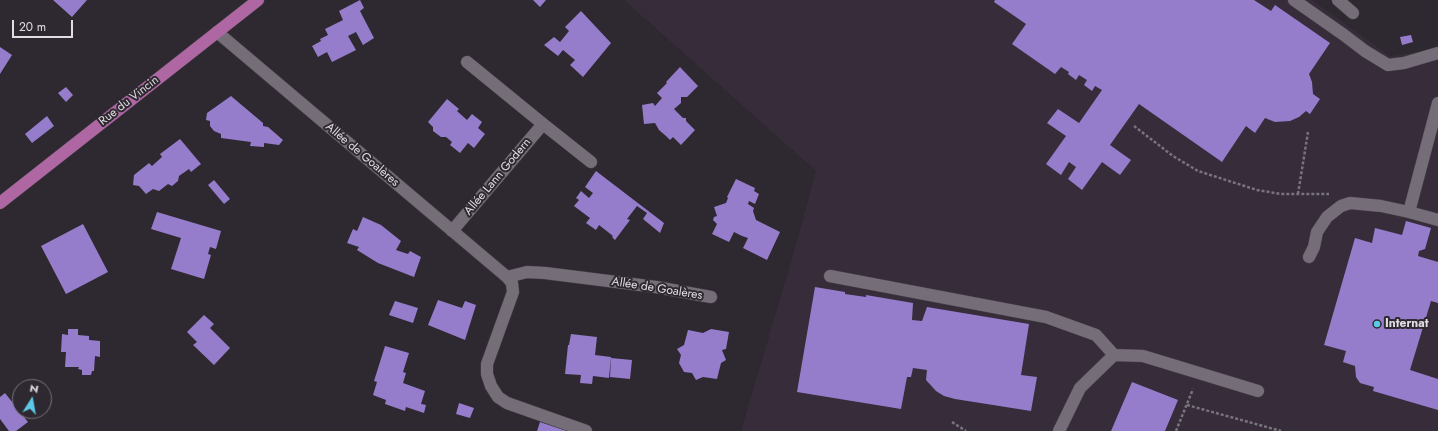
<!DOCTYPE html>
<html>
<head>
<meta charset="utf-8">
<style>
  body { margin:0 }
  #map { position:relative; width:1438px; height:431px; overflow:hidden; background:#2e2830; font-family:Jost,sans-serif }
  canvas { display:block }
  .north { position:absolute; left:12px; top:379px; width:40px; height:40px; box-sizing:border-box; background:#2e2830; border:1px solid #767078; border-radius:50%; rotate:11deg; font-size:11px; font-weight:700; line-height:16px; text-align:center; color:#e1dde3 }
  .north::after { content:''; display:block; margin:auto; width:14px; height:18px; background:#5cc7e7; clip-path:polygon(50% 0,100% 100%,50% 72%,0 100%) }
  .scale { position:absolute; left:12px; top:20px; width:61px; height:18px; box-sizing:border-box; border:2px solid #e1dde3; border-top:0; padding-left:5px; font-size:12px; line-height:14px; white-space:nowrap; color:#e1dde3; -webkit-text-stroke:3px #2e2830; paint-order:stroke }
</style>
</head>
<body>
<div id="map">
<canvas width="1438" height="431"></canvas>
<div class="north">N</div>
<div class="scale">20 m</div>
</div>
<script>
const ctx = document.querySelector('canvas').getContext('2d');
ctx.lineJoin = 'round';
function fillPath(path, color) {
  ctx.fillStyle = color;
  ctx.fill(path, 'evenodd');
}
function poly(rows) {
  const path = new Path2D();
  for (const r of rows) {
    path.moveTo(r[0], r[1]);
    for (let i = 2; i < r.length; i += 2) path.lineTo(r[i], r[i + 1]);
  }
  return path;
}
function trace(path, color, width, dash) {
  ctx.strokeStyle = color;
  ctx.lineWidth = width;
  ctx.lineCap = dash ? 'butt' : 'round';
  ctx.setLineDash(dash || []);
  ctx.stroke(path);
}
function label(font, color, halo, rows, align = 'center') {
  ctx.font = font + ' Jost,sans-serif';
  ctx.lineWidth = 4;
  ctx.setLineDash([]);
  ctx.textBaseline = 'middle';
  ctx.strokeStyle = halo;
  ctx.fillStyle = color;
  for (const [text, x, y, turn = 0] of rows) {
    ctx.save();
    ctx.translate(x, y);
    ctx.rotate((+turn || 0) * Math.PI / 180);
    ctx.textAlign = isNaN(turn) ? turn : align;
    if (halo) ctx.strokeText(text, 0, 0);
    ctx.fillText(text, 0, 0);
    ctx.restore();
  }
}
fillPath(poly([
  [624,0,1312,0,1390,56,1438,49,1438,431,741,431,797,241,816,171]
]), '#362c3a');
fillPath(poly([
  [53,0,87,0,72,17],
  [360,0,364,8,360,11,374,38,363,45,356,32,348,36,356,50,332,62,327,52,318,57,312,46,321,41,320,39,328,35,325,29,343,20,339,11],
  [533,0,546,0,540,7],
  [995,0,1254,0,1271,11,1275,5,1330,43,1309,74,1312,82,1313,94,1320,99,1310,114,1306,111,1299,117,1290,121,1275,122,1265,118,1255,133,1246,126,1222,162,1139,104,1110,145,1131,160,1120,175,1102,162,1082,190,1068,179,1076,167,1069,162,1061,175,1046,164,1066,136,1047,123,1058,109,1079,123,1102,90,1095,86,1092,91,1084,85,1087,80,1079,75,1076,80,1068,74,1069,72,1061,67,1055,74,1012,44,1026,24,994,2],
  [581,11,611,43,583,77,570,65,575,60,563,50,558,56,544,45,554,37,560,42,569,31,565,27],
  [1411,35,1413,42,1402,45,1400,37],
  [0,47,12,55,0,74],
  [680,67,698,86,687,97,681,97,681,103,674,109,683,118,686,118,686,121,695,130,681,145,673,137,670,140,666,136,659,130,655,123,644,124,642,105,653,103,655,106,662,98,657,93,667,83,666,82],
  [66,87,73,95,66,102,58,93],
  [231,96,263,123,263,126,268,127,283,140,279,145,264,143,264,147,250,146,251,142,221,138,221,134,214,131,210,126,210,121,206,120,207,113],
  [447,99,459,109,457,111,467,120,472,114,482,122,478,128,485,134,474,148,468,143,460,153,450,145,452,142,446,137,441,137,433,131,433,127,428,122],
  [47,116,54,126,32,143,25,134],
  [180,139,201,164,191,172,189,169,179,176,178,181,172,186,168,184,159,191,153,189,146,194,139,186,133,185,134,175,149,163,152,166,162,157,160,154],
  [596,171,664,223,660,233,643,219,647,213,637,206,627,219,630,220,615,240,612,237,613,236,599,225,596,230,586,223,590,218,574,206,579,200,576,198,581,191,589,198,593,193,585,187],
  [736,179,755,188,754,191,759,194,755,204,749,201,748,204,754,208,753,211,756,220,780,232,767,260,743,248,748,238,742,236,734,232,729,242,712,234,717,224,713,220,714,217,717,216,714,207,726,203,728,198,727,197],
  [214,180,230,199,224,204,208,185],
  [157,212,221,231,216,249,210,247,208,254,211,255,204,279,171,269,181,238,151,229],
  [363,217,381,225,401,241,396,250,408,254,410,251,421,257,414,277,378,263,357,250,359,247,347,243,353,229,357,231],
  [1406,221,1431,228,1425,249,1419,251,1418,256,1438,262,1438,303,1431,301,1410,370,1438,379,1438,410,1373,391,1374,387,1360,383,1356,377,1355,366,1343,362,1346,351,1324,345,1355,238,1372,243,1375,228,1402,235],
  [83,224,108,272,66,294,41,246],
  [815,287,845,292,845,294,866,297,866,295,913,303,912,320,922,321,927,307,1029,324,1021,375,1037,377,1031,411,955,399,944,396,936,391,926,380,927,370,913,368,911,377,907,377,901,409,797,392],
  [438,300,462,308,465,301,476,305,465,340,428,325],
  [395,301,418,308,413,323,389,315],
  [204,315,214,324,210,328,230,348,214,365,193,345,197,342,187,332],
  [68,329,78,329,78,335,89,336,89,340,100,341,100,357,95,356,94,371,92,371,91,375,82,375,82,370,78,369,79,367,65,367,66,352,61,352,62,334,68,335],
  [711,329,729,332,726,349,722,350,726,360,721,363,717,379,703,377,696,380,692,373,684,372,679,363,681,355,677,349,684,345,688,330,703,333],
  [571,334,597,337,595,355,611,357,609,378,593,376,592,384,580,383,581,375,565,374,568,345,569,345],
  [385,346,409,353,403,372,406,373,403,383,425,391,421,404,426,405,424,413,406,407,405,411,385,404,386,400,373,395,377,382,374,381],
  [611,358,632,360,630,379,610,377],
  [1132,382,1178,400,1165,431,1111,431],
  [5,393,28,422,16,431,9,431,0,419,0,397],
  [459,403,474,408,470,418,456,414],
  [540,422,567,431,537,431]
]), '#957dcc');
const minor = poly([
  [1294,0,1344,35,1365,51,1388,65,1404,63,1438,53],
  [1338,0,1353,13],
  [217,32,507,277,512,283,513,292,487,364,487,374,491,386,498,397,507,403,586,431],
  [543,124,591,162],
  [1409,212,1438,103],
  [452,231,543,124,467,62],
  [1309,257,1314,247,1317,232,1327,217,1341,206,1350,203,1381,206,1409,212,1438,220],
  [830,276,1046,317,1096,335,1114,355],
  [507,277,527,272,545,273,656,287,711,297],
  [1059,431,1080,388,1114,355,1143,356,1258,391]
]);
const major = poly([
  [0,203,258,0]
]);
trace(minor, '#4b454d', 13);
trace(major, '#4b454d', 13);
trace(poly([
  [1134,126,1173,156,1198,171,1257,190,1281,194,1329,194],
  [1298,194,1308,132],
  [1187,405,1281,431],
  [952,422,966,431],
  [1176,431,1193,389]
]), '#79747b', 2.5, [3, 2]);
trace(minor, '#756e78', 12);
trace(major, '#af67a3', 12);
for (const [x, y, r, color] of [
  [1377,324,4,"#5cc7e7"]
]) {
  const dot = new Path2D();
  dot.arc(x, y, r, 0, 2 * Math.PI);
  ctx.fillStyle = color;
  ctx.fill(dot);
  trace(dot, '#2e2830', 1.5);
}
label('12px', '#e1dde3', '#2e2830', [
  ["Rue du Vincin",129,101,-38],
  ["Allée de Goalères",362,155,40],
  ["Allée Lann Godern",498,177,-50],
  ["Allée de Goalères",657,289,9]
]);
label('bold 12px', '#e1dde3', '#2e2830', [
  ["Internat",1385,324]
], 'left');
</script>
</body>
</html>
